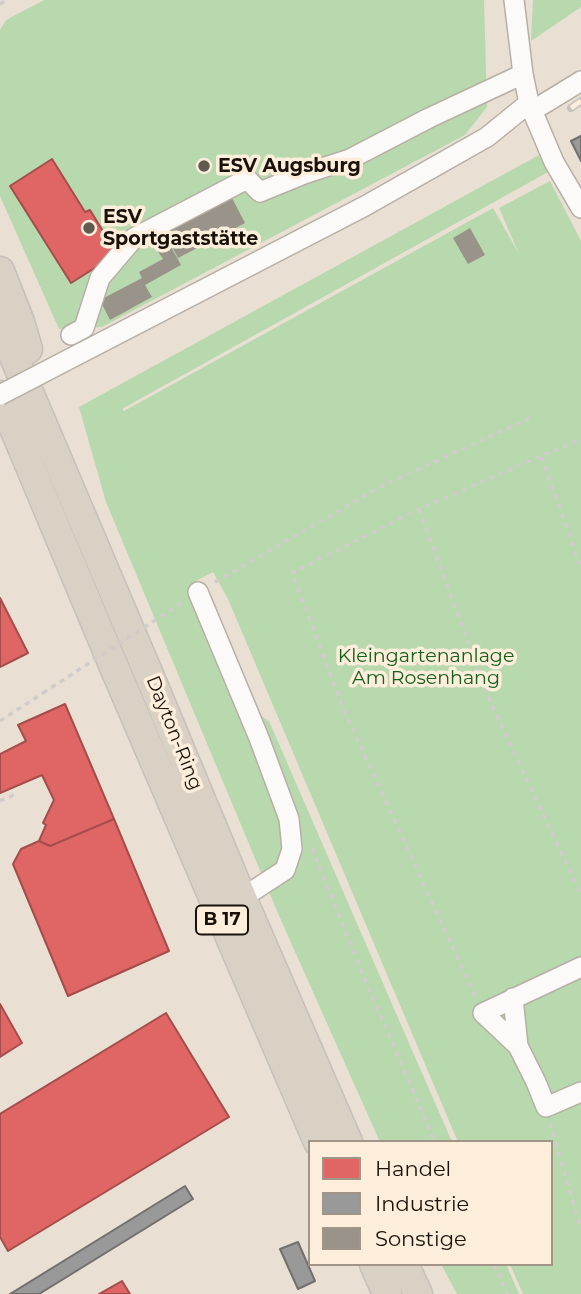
<!DOCTYPE html>
<html>
<head>
<meta charset="utf-8">
<style>
  body { margin:0 }
  #map { position:relative; width:581px; height:1294px; overflow:hidden; background:#e9dfd2; font-family:Montserrat,sans-serif }
  canvas { display:block }
  .legend { position:absolute; left:308px; top:1140px; width:245px; height:126px; box-sizing:border-box; background:#fdeddb; border:2px solid #a19587; margin:0; padding:9px 12px; list-style:none; font-size:21px; color:#18120a }
  .legend li { display:flex; align-items:center; gap:14px; height:35px }
  .legend b { width:35px; border:2px solid #a19587 }
</style>
</head>
<body>
<div id="map">
<canvas width="581" height="1294"></canvas>
<ul class="legend">
<li><b style="height:19px;background:#e06666"></b>Handel</li>
<li><b style="height:19px;background:#999"></b>Industrie</li>
<li><b style="height:19px;background:#9a9389"></b>Sonstige</li>
</ul>
</div>
<script>
const ctx = document.querySelector('canvas').getContext('2d');
ctx.lineJoin = 'round';
function fillPath(path, color) {
  ctx.fillStyle = color;
  ctx.fill(path, 'evenodd');
}
function poly(rows) {
  const path = new Path2D();
  for (const r of rows) {
    path.moveTo(r[0], r[1]);
    for (let i = 2; i < r.length; i += 2) path.lineTo(r[i], r[i + 1]);
  }
  return path;
}
function trace(path, color, width, dash) {
  ctx.strokeStyle = color;
  ctx.lineWidth = width;
  ctx.lineCap = dash ? 'butt' : 'round';
  ctx.setLineDash(dash || []);
  ctx.stroke(path);
}
function label(font, color, halo, rows, align = 'center') {
  ctx.font = font + ' Montserrat,sans-serif';
  ctx.lineWidth = 7;
  ctx.setLineDash([]);
  ctx.textBaseline = 'middle';
  ctx.strokeStyle = halo;
  ctx.fillStyle = color;
  for (const [text, x, y, turn = 0] of rows) {
    ctx.save();
    ctx.translate(x, y);
    ctx.rotate((+turn || 0) * Math.PI / 180);
    ctx.textAlign = isNaN(turn) ? turn : align;
    if (halo) ctx.strokeText(text, 0, 0);
    ctx.fillText(text, 0, 0);
    ctx.restore();
  }
}
fillPath(poly([
  [44,0,484,0,487,107,465,135,102,327,59,329,0,196,0,30,6,20],
  [533,0,581,0,581,7,531,41],
  [539,155,548,172,122,409,124,411,493,208,519,254,499,208,550,181,581,241,581,1294,523,1294,510,1264,551,1264,551,1142,458,1142,228,599,213,572,190,584,237,701,269,721,452,1142,380,1142,280,918,106,502,79,407],
  [441,1264,506,1264,519,1294,457,1294]
]), '#b8d8ae');
const shops = poly([
  [52,159,85,212,90,210,117,254,71,283,10,186,52,159],
  [0,598,28,653,0,667,0,598],
  [65,704,114,819,50,846,39,841,46,825,43,823,54,800,42,775,0,793,0,754,26,741,18,725,65,704],
  [114,819,169,951,68,996,13,864,21,849,39,841,50,846,114,819],
  [0,1004,22,1043,0,1057,0,1004],
  [166,1013,229,1117,8,1251,0,1237,0,1114,166,1013],
  [122,1281,130,1294,99,1294,122,1281]
]);
fillPath(shops, '#e06666');
trace(shops, '#a44d4a', 2);
const industry = poly([
  [581,136,581,161,571,141,581,136],
  [185,1186,193,1199,39,1294,10,1294,185,1186],
  [298,1242,315,1281,298,1289,280,1249,298,1242]
]);
fillPath(industry, '#999');
trace(industry, '#72706e', 2);
fillPath(poly([
  [231,196,245,223,178,258,164,231],
  [470,228,485,255,468,264,453,238],
  [169,243,181,265,145,285,152,297,110,320,100,300,142,278,139,272,163,259,157,250]
]), '#9a9389');
const minor = poly([
  [514,0,523,74,529,103,554,162,581,208],
  [532,111,581,81],
  [71,335,84,328,100,278,134,238,247,179,260,192,304,174,350,159,429,118,523,74],
  [79,354,365,206,487,137,529,103],
  [198,592,259,738,289,819,292,849,285,870,242,898],
  [581,967,483,1013,518,1046,536,1082,546,1107,581,1092],
  [513,998,518,1046]
]);
const highway = poly([
  [0,271,20,322,28,349],
  [0,324,153,684,242,898,348,1142],
  [0,395,114,667,318,1142],
  [374,1264,387,1294],
  [404,1264,418,1294]
]);
trace(minor, '#b6afa5', 22);
trace(highway, '#c4c0ba', 31);
trace(poly([
  [0,4,6,0],
  [577,441,541,456,581,567],
  [419,509,489,699,581,895],
  [215,582,380,487,532,417],
  [177,606,184,601],
  [0,721,43,693],
  [0,801,16,794],
  [312,848,363,975,435,1142],
  [475,996,344,710,292,573,419,509,541,456],
  [550,1123,581,1229],
  [494,1264,508,1294]
]), '#cfccc9', 3.5, [5, 5]);
trace(minor, '#fcfaf8', 19);
trace(highway, '#d9d1c3', 28);
const rail = poly([
  [571,108,581,101]
]);
trace(rail, '#c5c2be', 8);
trace(rail, '#fdeddb', 5, [16]);
const minorBridge = poly([
  [0,395,79,354]
]);
trace(minorBridge, '#b6afa5', 22, []);
trace(poly([
  [43,693,177,606]
]), '#cfccc9', 3.5, [5, 5]);
trace(minorBridge, '#fcfaf8', 19);
for (const [x, y, r, color] of [
  [204,166,7,"#615a50"],
  [89,228,7,"#615a50"]
]) {
  const dot = new Path2D();
  dot.arc(x, y, r, 0, 2 * Math.PI);
  ctx.fillStyle = color;
  ctx.fill(dot);
  trace(dot, '#fdeddb', 2.5);
}
for (const [x, y, w] of [
  [222,920,52]
]) {
  const box = new Path2D();
  box.roundRect(x - w / 2, y - 14.5, w, 29, 5);
  ctx.fillStyle = '#fdeddb';
  ctx.fill(box);
  trace(box, '#18120a', 2);
}
label('bold 18px', '#18120a', null, [
  ["B 17",222,920]
]);
label('bold 19px', '#18120a', '#fdeddb', [
  ["ESV Augsburg",218,166],
  ["ESV",103,217],
  ["Sportgaststätte",103,239]
], 'left');
label('19px', '#12611c', '#fdeddb', [
  ["Kleingartenanlage",426,656],
  ["Am Rosenhang",426,678]
]);
label('19px', '#18120a', '#fdeddb', [
  ["Dayton-Ring",174,733,68]
]);
</script>
</body>
</html>
